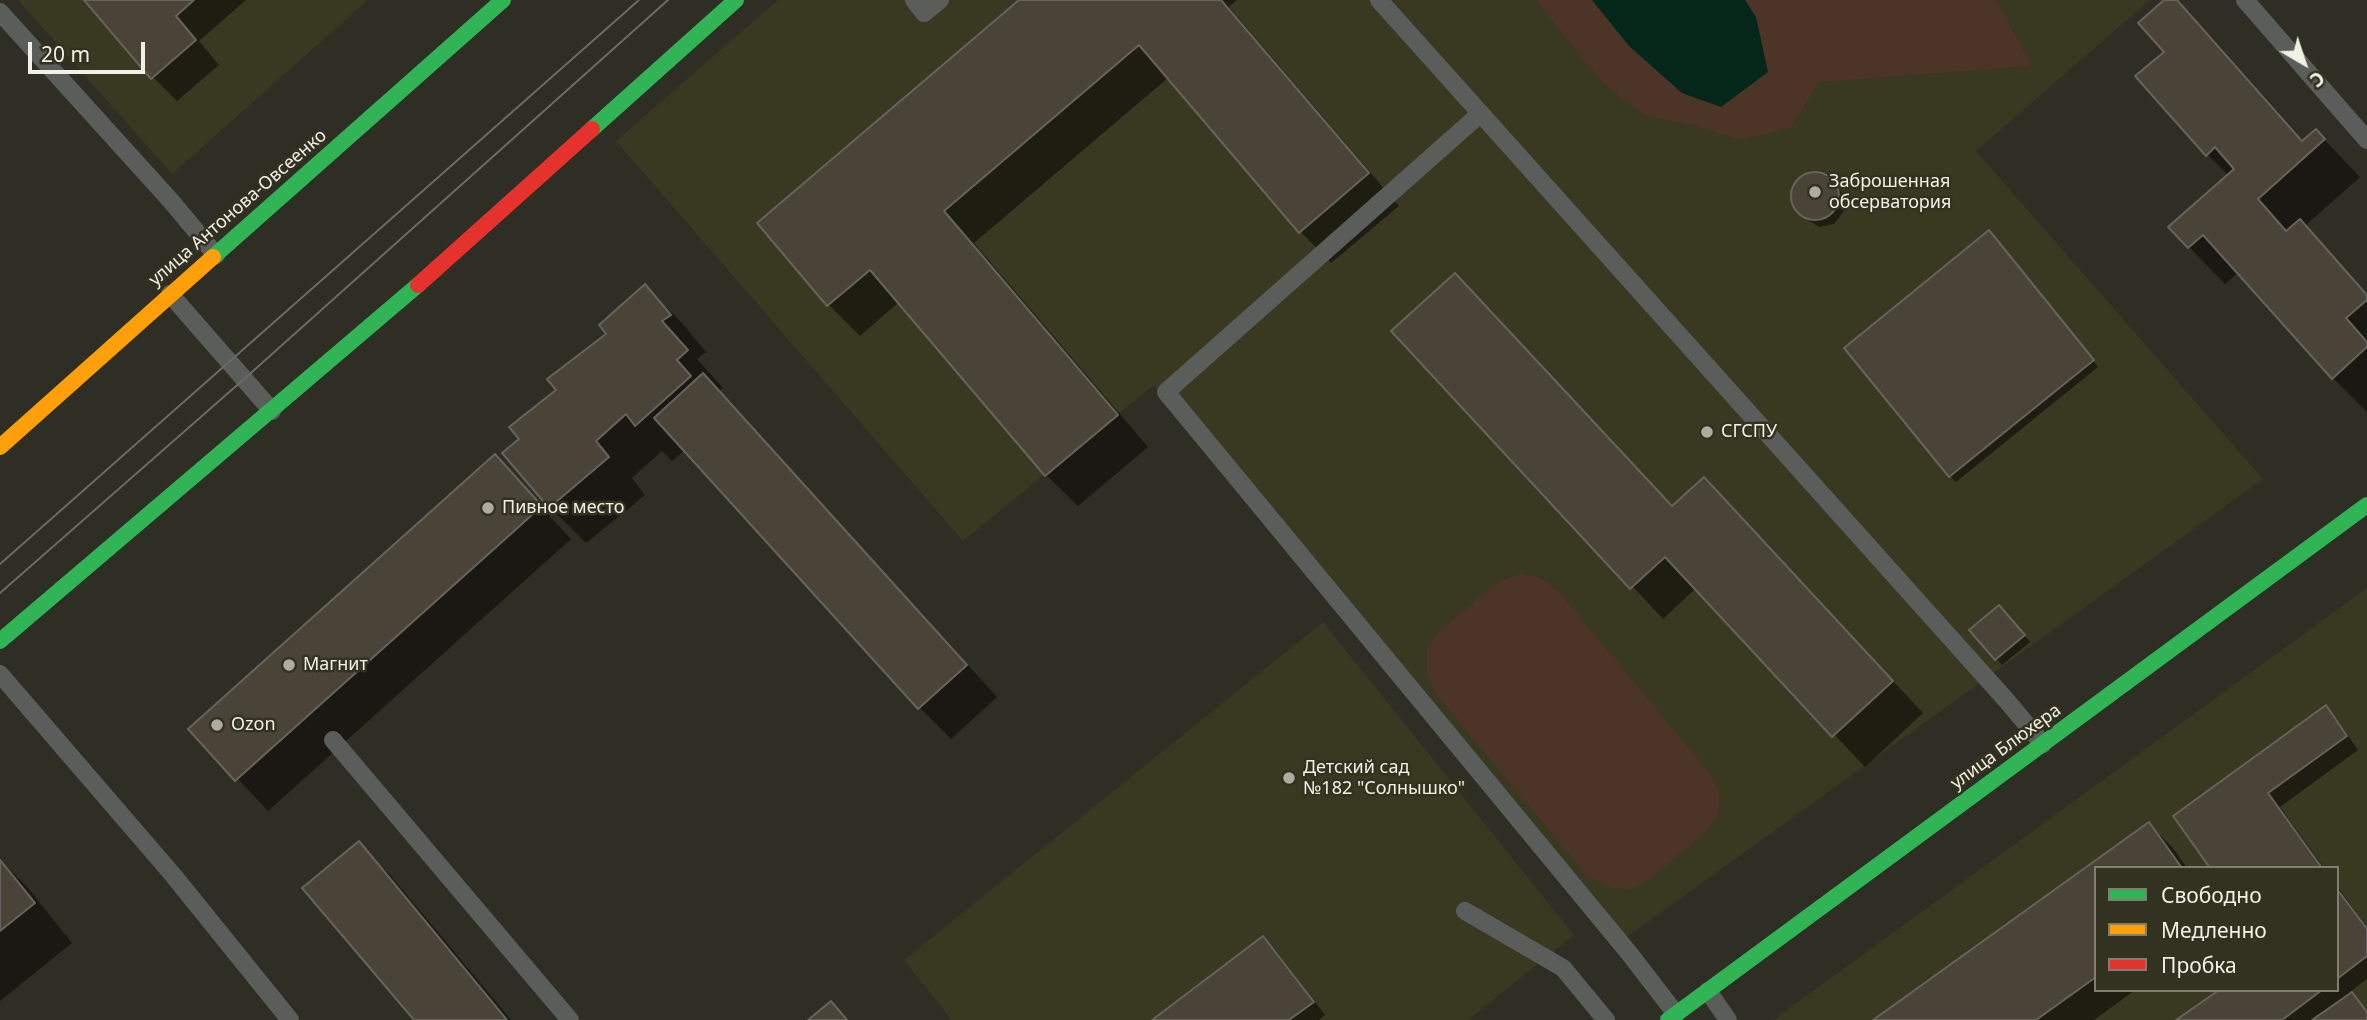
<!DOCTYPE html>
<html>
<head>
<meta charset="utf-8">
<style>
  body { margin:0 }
  #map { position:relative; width:2367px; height:1020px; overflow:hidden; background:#2f2e24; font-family:"Noto Sans",sans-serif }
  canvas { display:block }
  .legend { position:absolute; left:2094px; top:866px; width:245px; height:126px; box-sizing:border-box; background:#333220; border:2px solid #7f7e6f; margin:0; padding:9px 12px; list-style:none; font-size:21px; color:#f0f0e5 }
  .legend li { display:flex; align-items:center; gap:14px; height:35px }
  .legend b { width:35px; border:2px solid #7f7e6f }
  .north { position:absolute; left:2269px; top:28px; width:70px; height:70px; -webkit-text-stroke:5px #333220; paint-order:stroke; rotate:141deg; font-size:19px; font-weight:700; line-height:28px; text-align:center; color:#f0f0e5 }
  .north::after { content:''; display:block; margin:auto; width:24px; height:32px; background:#f0f0e5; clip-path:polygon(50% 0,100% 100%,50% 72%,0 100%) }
  .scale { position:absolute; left:28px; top:42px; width:117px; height:32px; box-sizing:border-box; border:4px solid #f0f0e5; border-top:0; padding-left:9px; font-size:21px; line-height:24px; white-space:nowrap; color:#f0f0e5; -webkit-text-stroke:5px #333220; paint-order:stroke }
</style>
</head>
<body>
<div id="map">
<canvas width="2367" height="1020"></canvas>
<ul class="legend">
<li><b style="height:9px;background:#30b455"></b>Свободно</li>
<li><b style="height:9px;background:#ff9f0a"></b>Медленно</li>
<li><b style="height:9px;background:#e5322d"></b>Пробка</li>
</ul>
<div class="north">С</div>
<div class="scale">20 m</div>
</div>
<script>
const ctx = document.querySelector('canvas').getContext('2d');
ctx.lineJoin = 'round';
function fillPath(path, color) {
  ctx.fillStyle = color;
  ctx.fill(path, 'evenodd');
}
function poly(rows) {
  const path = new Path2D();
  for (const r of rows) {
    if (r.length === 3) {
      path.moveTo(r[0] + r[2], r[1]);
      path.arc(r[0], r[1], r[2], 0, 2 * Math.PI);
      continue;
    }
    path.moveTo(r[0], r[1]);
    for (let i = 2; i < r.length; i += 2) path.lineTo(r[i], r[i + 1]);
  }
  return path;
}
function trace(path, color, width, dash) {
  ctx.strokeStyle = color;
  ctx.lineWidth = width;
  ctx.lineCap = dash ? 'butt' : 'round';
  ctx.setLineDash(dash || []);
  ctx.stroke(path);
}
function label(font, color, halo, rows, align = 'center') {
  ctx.font = font + ' "Noto Sans",sans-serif';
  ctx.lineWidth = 5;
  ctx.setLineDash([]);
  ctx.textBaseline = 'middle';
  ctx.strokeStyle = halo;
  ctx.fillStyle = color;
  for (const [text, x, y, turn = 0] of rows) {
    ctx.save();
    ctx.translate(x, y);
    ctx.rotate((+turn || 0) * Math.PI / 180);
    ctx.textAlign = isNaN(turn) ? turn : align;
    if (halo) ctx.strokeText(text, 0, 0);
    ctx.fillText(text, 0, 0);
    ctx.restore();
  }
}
fillPath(poly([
  [18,0,368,0,172,174],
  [778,0,2150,0,1976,151,2263,479,1613,947,1154,385,963,541,616,141],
  [2367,588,2367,1020,1773,1020],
  [2096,868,2337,868,2337,990,2096,990],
  [1323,622,1574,935,1468,1020,952,1020,904,960]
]), '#393821');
fillPath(poly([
  [1536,0,1996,0,2032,66,1819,82,1791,128,1741,140,1697,126,1646,116,1602,82],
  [1520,573,1541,578,1559,592,1710,774,1719,792,1718,816,1704,833,1651,878,1632,889,1611,888,1587,876,1436,694,1427,674,1427,648,1437,633,1497,583]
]), '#4c3427');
fillPath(poly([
  [1592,0,1745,0,1756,17,1768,72,1721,107,1682,93,1629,46]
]), '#042719');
fillPath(poly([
  [87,0,246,0,199,41,219,65,177,101,153,77],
  [1022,0,1237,0,1229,7,1399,206,1331,263,1300,231,1169,77,974,243,1148,447,1078,506,1046,475,899,302,860,336,829,305,759,223],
  [2166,0,2175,0,2207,32,2304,141,2316,131,2360,177,2305,226,2367,293,2367,412,2333,378,2239,272,2225,284,2189,247,2229,176,2207,154,2166,52],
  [1810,173,1826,176,1844,195,1844,211,1834,224,1819,227,1797,212,1791,197,1796,181],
  [1995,239,2098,367,1956,482,1950,476],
  [1455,275,1673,507,1704,479,1923,713,1865,767,1696,588,1663,619,1394,331],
  [645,286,682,323,706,352,697,359,723,388,719,391,997,697,951,739,920,708,686,449,672,461,662,451,632,478,645,495,586,543,550,507,521,440,558,390,608,334],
  [495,457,571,539,268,811,191,729],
  [2005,613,2030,642,2002,665,1972,630],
  [2325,708,2338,721,2358,750,2280,807,2324,868,2212,868],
  [2149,824,2173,848,2187,868,2096,868,2096,990,2135,990,2094,1020,1876,1020],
  [359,844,390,875,511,1020,416,1020],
  [0,860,27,887,72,943,0,1001],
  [2337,886,2367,927,2367,979,2350,992,2367,1010,2367,1020,2179,1020,2223,990,2337,990],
  [1263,938,1276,951,1325,1015,1319,1020,1155,1020]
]), '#0007');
const building = poly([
  [84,0,194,0,176,16,196,40,151,79,84,0],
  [1019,0,1221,0,1369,173,1299,233,1139,45,944,211,1118,415,1045,476,870,270,827,306,757,223,1019,0],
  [2164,0,2177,0,2302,141,2316,129,2325,139,2258,199,2286,231,2300,219,2367,295,2367,300,2346,318,2367,342,2367,347,2332,379,2203,235,2188,248,2168,227,2234,169,2215,147,2206,156,2135,76,2164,52,2138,23,2164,0],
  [1815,196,24],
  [1989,230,2094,360,1949,477,1844,348,1989,230],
  [1455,273,1672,506,1704,477,1893,681,1832,737,1665,557,1630,589,1391,331,1455,273],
  [645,284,671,315,662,321,688,350,677,360,691,376,635,426,626,414,596,441,609,457,549,508,502,453,519,439,509,427,556,390,547,379,606,334,599,325,645,284],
  [703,373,967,665,918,709,654,418,703,373],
  [495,454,542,506,235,781,188,729,495,454],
  [1999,605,2025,635,1995,660,1969,630,1999,605],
  [2326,705,2347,736,2268,793,2322,868,2210,868,2173,816,2326,705],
  [2149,822,2182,868,2096,868,2096,977,2036,1020,1873,1020,2149,822],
  [359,841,507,1020,414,1020,302,888,359,841],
  [0,860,35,903,0,931,0,860],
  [2337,889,2367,929,2367,956,2337,979,2337,889],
  [1263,936,1314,1002,1289,1020,1152,1020,1263,936],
  [2219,990,2322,990,2282,1020,2176,1020,2219,990],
  [2352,992,2367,1012,2367,1020,2312,1020,2352,992],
  [831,1001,847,1020,808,1020,831,1001]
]);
fillPath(building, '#4a4438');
trace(building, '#66635c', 2);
trace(poly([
  [914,0,924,13,940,0],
  [1379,0,2007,701,2043,744],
  [2245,0,2367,140],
  [0,12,171,201,216,255],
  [1480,114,1166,392,1629,953,1676,1014],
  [170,294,272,411],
  [0,674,173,875,290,1020],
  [333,740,570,1020],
  [1465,911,1563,968,1606,1020],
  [1708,991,1728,1020]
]), '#5b5d5a', 18);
trace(poly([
  [592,129,736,0],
  [213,257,503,0],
  [0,641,418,285],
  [1668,1020,2367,505]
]), '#30b455', 16);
trace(poly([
  [0,447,213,257]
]), '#ff9f0a', 16);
trace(poly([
  [418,285,592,129]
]), '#e5322d', 16);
trace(poly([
  [0,564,639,0],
  [0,593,243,380,668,0]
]), '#6a6b65', 2);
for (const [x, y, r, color] of [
  [1815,192,7,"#acaca1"],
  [1707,432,7,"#acaca1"],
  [488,508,7,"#acaca1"],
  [289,665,7,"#acaca1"],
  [217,725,7,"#acaca1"],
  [1289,778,7,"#acaca1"]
]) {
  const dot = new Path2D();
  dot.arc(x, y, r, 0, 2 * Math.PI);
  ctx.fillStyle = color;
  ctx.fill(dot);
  trace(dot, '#333220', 2.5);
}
label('18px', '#f0f0e5', '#333220', [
  ["Заброшенная",1829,182],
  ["обсерватория",1829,203],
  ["СГСПУ",1721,432],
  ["Пивное место",502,508],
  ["Магнит",303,665],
  ["Ozon",231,725],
  ["Детский сад",1303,768],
  ["№182 \"Солнышко\"",1303,789]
], 'left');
label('18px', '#f0f0e5', '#333220', [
  ["улица Антонова-Овсеенко",238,208,-41],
  ["улица Блюхера",2006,747,-36]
]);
</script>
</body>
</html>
